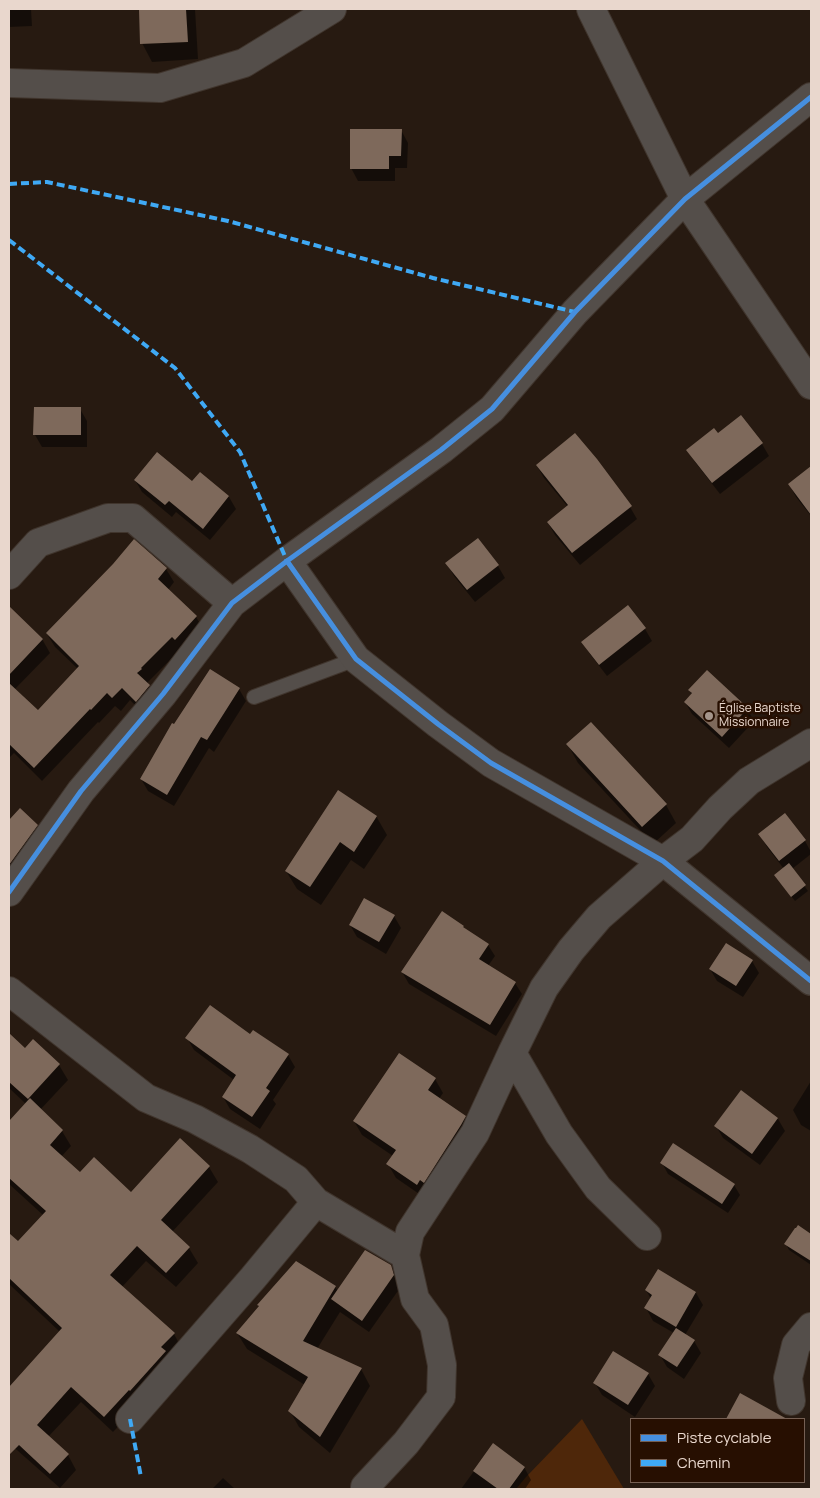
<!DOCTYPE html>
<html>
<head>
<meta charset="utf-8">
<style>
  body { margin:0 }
  #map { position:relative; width:820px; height:1498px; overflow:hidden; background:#271a11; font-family:Manrope,sans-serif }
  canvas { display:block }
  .frame { position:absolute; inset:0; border:10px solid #e9d7cd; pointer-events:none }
  .legend { position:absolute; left:630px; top:1418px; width:175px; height:65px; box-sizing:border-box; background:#270f01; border:1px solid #755f53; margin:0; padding:6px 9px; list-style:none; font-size:15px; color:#e9d7cd }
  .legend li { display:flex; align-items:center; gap:10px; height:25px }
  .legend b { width:25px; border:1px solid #755f53 }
</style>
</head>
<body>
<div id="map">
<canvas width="820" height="1498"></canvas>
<div class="frame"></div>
<ul class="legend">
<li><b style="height:6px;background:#468fdf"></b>Piste cyclable</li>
<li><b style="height:6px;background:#3fa9f5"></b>Chemin</li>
</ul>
</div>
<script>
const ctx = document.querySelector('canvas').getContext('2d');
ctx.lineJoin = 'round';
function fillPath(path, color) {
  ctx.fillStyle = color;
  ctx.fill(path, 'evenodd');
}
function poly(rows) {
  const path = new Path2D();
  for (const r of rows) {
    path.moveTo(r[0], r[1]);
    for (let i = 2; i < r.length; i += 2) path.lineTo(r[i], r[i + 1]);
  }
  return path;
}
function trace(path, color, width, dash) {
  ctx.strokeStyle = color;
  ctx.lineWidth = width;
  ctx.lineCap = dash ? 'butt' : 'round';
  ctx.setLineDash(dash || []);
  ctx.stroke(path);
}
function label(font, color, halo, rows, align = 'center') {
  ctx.font = font + ' Manrope,sans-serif';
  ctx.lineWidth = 5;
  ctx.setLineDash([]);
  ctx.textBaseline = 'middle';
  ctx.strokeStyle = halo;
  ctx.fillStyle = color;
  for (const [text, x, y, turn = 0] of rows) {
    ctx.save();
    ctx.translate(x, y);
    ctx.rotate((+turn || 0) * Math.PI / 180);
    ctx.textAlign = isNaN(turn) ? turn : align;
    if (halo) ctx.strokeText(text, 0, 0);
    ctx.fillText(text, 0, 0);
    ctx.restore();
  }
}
fillPath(poly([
  [582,1419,624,1489,516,1489,526,1477]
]), '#4e270a');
fillPath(poly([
  [9,9,31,9,32,26,9,27],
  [140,9,195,9,198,59,152,62,142,43],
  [401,130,408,143,407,168,395,168,395,181,358,181,351,168],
  [80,409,87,421,87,447,42,447,35,435],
  [717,435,762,444,769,456,720,494,695,462,688,450],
  [537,466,630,507,637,519,580,565,555,535,548,523,568,507,544,478],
  [811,467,811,516,796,497,789,484],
  [200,474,229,497,236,509,210,540,176,512,172,517,142,492,135,480,192,483],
  [478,539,498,566,505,578,475,602,454,576,447,564],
  [166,569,174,582,168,590,196,617,204,630,180,650,148,682,147,684,157,699,144,714,130,700,121,711,115,706,99,723,98,722,42,781,14,753,9,758,9,624,17,616,42,639,50,653,14,690,38,711,78,669,55,647,47,634],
  [645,629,652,641,607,676,590,654,583,642],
  [707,672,747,709,754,721,729,748,692,714,685,702,692,695,690,690],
  [239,689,246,701,214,752,209,748,174,806,148,791,141,779],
  [568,745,666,805,676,823,653,844,578,763],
  [20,810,37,826,43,837,9,884,9,822],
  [785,815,805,841,811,852,811,854,792,869,808,891,795,901,779,881,784,869,767,847,760,835],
  [376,816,387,835,364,869,351,860,321,905,297,889,286,871],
  [394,916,401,928,386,954,357,937,350,925],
  [488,945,495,956,488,966,515,983,522,994,496,1036,409,984,402,972],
  [752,961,759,973,743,997,717,981,710,969],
  [9,1035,25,1050,33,1041,59,1065,68,1080,40,1110,62,1131,71,1146,61,1157,80,1174,131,1193,209,1167,218,1182,172,1232,189,1248,198,1263,176,1287,146,1261,122,1287,174,1334,182,1349,161,1382,113,1432,81,1402,48,1437,68,1455,76,1470,60,1488,9,1443,9,1388,60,1332,9,1284,9,1233,18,1242,43,1215,9,1184,9,1123,26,1104,9,1088],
  [251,1036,288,1055,295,1067,273,1100,276,1104,260,1129,230,1109,223,1097,234,1080,194,1050,187,1038],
  [435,1079,443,1093,439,1099,465,1117,473,1131,425,1198,396,1178,388,1164,393,1156,362,1135,354,1121],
  [811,1081,811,1131,801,1125,793,1110],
  [741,1092,778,1119,785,1131,760,1165,723,1138,716,1126],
  [662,1163,734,1185,740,1195,728,1213,668,1174],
  [797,1228,811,1237,811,1265,789,1250,786,1244],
  [296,1263,335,1287,338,1291,390,1266,398,1279,400,1288,369,1332,340,1312,317,1349,361,1369,370,1386,330,1453,299,1427,290,1411,305,1385,247,1349,237,1333,259,1307,258,1305],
  [658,1270,696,1293,703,1305,685,1335,694,1341,701,1353,684,1379,667,1367,660,1355,674,1333,653,1321,646,1308,651,1299,646,1290],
  [648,1374,655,1386,635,1417,602,1395,595,1383],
  [741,1395,785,1419,727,1419],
  [493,1445,524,1467,531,1480,525,1489,461,1489],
  [223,1478,235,1489,212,1489]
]), '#0007');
fillPath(poly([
  [139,9,186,9,188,42,140,44],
  [350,129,402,129,401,156,389,156,389,169,350,169],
  [34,407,81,407,81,435,33,435],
  [741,415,763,443,712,483,686,450,714,428,718,433],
  [575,433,597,459,632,506,572,553,547,522,568,505,536,465],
  [157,452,192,481,200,472,229,496,203,529,169,501,165,505,134,480],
  [811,466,811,515,788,484],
  [478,538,499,565,467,590,445,563],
  [134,539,167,568,158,579,197,616,175,640,172,637,141,668,142,669,137,673,150,685,136,702,122,688,112,698,107,693,91,710,90,709,34,768,9,744,9,683,38,710,79,666,46,633,113,564],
  [628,605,646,628,599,665,581,642],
  [9,606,43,639,9,675],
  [210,669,240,688,207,740,201,737,167,795,140,779,172,723,174,724],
  [707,670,748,708,722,737,684,702,692,693,688,690],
  [591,722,667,804,642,827,566,744],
  [338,790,377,816,354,852,340,842,310,887,285,871],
  [20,808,38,825,9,865,9,820],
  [785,813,806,840,779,861,758,834],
  [789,863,806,885,791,897,774,875],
  [364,898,395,915,379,942,349,925],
  [442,911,464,926,463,927,489,944,479,959,516,982,490,1025,401,972],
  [726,943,753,960,736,986,709,969],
  [210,1005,250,1034,253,1030,289,1054,266,1088,270,1091,252,1117,222,1097,236,1075,185,1038],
  [9,1033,25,1048,33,1039,60,1064,28,1099,9,1082],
  [399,1053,436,1078,428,1090,466,1116,461,1125,424,1183,420,1180,417,1185,386,1164,396,1150,353,1121],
  [741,1090,778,1118,752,1154,714,1126],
  [30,1098,63,1130,50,1145,80,1172,94,1157,131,1192,180,1138,210,1166,161,1220,190,1247,166,1273,137,1246,110,1275,175,1333,161,1347,166,1351,130,1391,129,1390,104,1417,71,1387,37,1425,69,1454,50,1474,19,1445,9,1455,9,1387,62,1328,9,1278,9,1233,18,1241,46,1211,9,1178,9,1121],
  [673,1143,735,1184,722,1204,660,1163],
  [798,1225,811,1234,811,1261,784,1244,795,1228,796,1228],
  [365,1250,391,1265,394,1275,362,1321,331,1299],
  [296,1261,336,1286,303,1341,362,1368,320,1437,288,1411,308,1377,236,1333,259,1306,257,1305],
  [658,1269,696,1292,676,1327,644,1308,652,1295,645,1290],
  [676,1328,695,1340,677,1367,658,1355],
  [613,1351,649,1373,628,1405,593,1383],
  [740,1393,787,1419,726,1419],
  [493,1443,525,1467,509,1489,498,1489,473,1471]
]), '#7e695b');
const service = poly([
  [254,697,356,659]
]);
const minor = poly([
  [591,9,685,199,811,385],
  [9,83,160,88,244,63,332,9],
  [287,561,356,659,438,724,491,763,663,861,811,981],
  [9,575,38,543,108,518,133,518,232,603],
  [9,892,81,791,163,694,232,603,287,561,441,450,492,409,575,312,685,199,811,97],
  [9,991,146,1098,195,1119,250,1149,296,1179,316,1202,253,1278,130,1419],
  [316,1202,405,1255],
  [647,1236,598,1188,559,1134,512,1053,544,988,571,950,599,917,663,861,692,839,720,808,749,781,811,743],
  [791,1401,788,1378,796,1345,811,1327],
  [365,1489,365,1487,406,1443,441,1397,442,1365,434,1325,415,1299,405,1255,410,1232,475,1133,512,1053]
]);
trace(service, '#40352d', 16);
trace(minor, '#40352d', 30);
trace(service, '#544e4a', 14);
trace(minor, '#544e4a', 28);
trace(poly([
  [9,184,47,182,228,221,433,278,575,312],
  [9,240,175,368,240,452,287,561],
  [130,1419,141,1477]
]), '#3fa9f5', 4, [8, 4]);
trace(poly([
  [287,561,356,659,438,724,491,763,663,861,811,981],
  [9,892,81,791,163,694,232,603,287,561,441,450,492,409,575,312,685,199,811,97]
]), '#468fdf', 5);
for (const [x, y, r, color] of [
  [709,716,5,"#a5958b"]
]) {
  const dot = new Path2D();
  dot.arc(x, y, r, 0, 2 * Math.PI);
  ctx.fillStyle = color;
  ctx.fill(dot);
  trace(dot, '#270f01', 2);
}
label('12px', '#e9d7cd', '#270f01', [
  ["Église Baptiste",719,709],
  ["Missionnaire",719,723]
], 'left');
</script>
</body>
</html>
